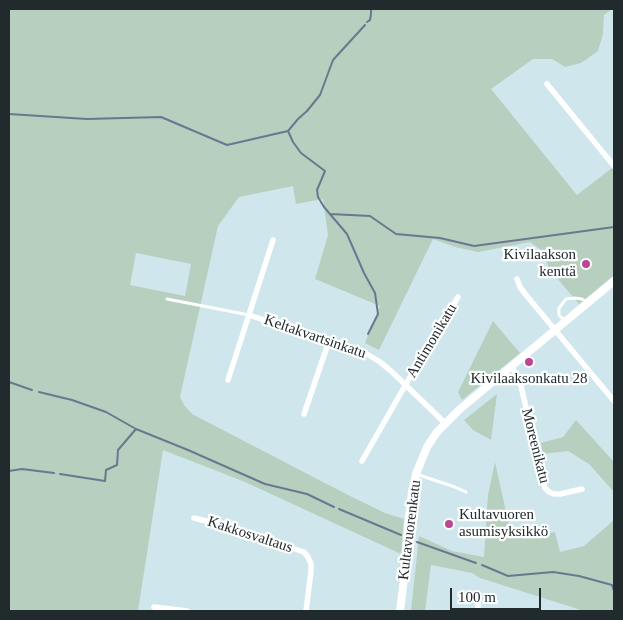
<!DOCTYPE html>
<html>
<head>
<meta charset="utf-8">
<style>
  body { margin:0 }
  #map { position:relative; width:623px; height:620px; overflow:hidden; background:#cfe7ec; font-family:"Times New Roman",serif }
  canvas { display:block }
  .frame { position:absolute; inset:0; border:10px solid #212a2c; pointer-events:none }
  .scale { position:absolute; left:450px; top:588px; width:91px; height:22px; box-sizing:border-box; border:2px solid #212a2c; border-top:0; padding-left:6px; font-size:15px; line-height:18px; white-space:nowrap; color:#212a2c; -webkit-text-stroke:4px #fff; paint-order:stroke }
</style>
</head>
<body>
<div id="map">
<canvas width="623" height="620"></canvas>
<div class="frame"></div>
<div class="scale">100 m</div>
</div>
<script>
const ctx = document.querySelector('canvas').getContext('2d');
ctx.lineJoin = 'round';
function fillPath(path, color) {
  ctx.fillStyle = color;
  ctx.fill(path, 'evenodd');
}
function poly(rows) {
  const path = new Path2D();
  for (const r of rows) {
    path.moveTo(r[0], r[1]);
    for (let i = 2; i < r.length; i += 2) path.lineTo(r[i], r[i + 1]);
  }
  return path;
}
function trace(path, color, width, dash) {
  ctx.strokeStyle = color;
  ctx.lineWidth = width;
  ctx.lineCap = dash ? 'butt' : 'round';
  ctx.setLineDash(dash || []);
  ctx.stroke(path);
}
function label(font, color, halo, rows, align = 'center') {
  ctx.font = font + ' "Times New Roman",serif';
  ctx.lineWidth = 4.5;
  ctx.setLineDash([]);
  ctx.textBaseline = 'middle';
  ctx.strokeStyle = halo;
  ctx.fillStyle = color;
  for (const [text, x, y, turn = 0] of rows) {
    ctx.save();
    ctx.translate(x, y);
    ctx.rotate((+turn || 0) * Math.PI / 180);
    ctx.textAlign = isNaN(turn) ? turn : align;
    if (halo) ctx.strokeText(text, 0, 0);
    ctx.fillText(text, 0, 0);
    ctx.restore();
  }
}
fillPath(poly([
  [9,9,612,9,604,15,603,34,598,51,581,63,565,67,552,59,533,59,491,89,577,195,612,168,614,170,614,275,579,304,550,270,541,250,530,242,478,252,455,247,433,239,379,350,365,343,380,306,315,279,328,235,323,199,296,204,293,186,239,197,218,226,180,397,184,405,192,414,348,495,385,513,404,519,401,554,245,482,163,450,138,611,9,611],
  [136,253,191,264,185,296,130,285],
  [493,321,520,353,462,400,458,392],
  [497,394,491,440,473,430,464,420],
  [576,420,614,462,614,492,589,464,568,451,543,454,541,443,563,437],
  [495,462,509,525,528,537,555,532,560,552,584,546,614,520,614,611,584,611,480,578,472,573,431,565,425,611,411,611,419,536,452,551,484,557,488,495]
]), '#b7cfbf');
trace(poly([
  [367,22,370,20,371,14,371,9],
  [9,114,87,119,161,117,227,145,288,131,298,119,307,111,320,95,333,60,365,25],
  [288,131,293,142,301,153,325,171,317,190,318,197,324,207,347,234,364,273,375,293,378,314,368,334],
  [330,214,370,216,396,234,440,238,474,246,614,227],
  [9,382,32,390],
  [39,392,72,400,106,412,136,429,188,450,265,484,307,494,334,507],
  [9,471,22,469,54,473],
  [60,474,105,481,106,470,117,465,118,450,136,429],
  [339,509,401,535],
  [417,542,476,563],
  [482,565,508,576,553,572,579,576,612,585,614,591]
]), '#6a788f', 2);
trace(poly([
  [167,299,249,315],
  [564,320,559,315,559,308,566,299,575,298,582,299,588,303],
  [416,474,455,487,466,492]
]), '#fff', 3);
trace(poly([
  [547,84,614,166],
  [517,279,520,287,526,295,614,401],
  [249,315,367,354,380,362,391,371,445,423],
  [511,367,516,373,520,382,545,488,549,492,554,494,560,494,582,489],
  [228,380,273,240],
  [304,414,329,341],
  [362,461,410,377,458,297],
  [194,518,222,525,304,552,308,557,311,564,311,571,306,611],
  [478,601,478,611],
  [154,607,187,611]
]), '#fff', 5.5);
trace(poly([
  [400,611,404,579,408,526,412,492,416,474,427,447,437,432,460,409,614,281]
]), '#fff', 8);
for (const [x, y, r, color] of [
  [586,264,5,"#be4495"],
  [529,362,5,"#be4495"],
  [449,524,5,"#be4495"]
]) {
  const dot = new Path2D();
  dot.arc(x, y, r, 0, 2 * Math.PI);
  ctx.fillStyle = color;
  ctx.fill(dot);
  trace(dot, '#fff', 2);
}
label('15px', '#212a2c', '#fff', [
  ["Kivilaakson",576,255],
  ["kenttä",576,272],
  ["Kivilaaksonkatu 28",529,379,"center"],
  ["Kultavuoren",459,515,"left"],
  ["asumisyksikkö",459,532,"left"]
], 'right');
label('15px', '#212a2c', '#fff', [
  ["Keltakvartsinkatu",315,337,19],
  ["Antimonikatu",432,341,-59],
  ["Moreenikatu",535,446,76],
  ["Kultavuorenkatu",410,530,-83],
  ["Kakkosvaltaus",250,535,18]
]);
</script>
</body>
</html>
